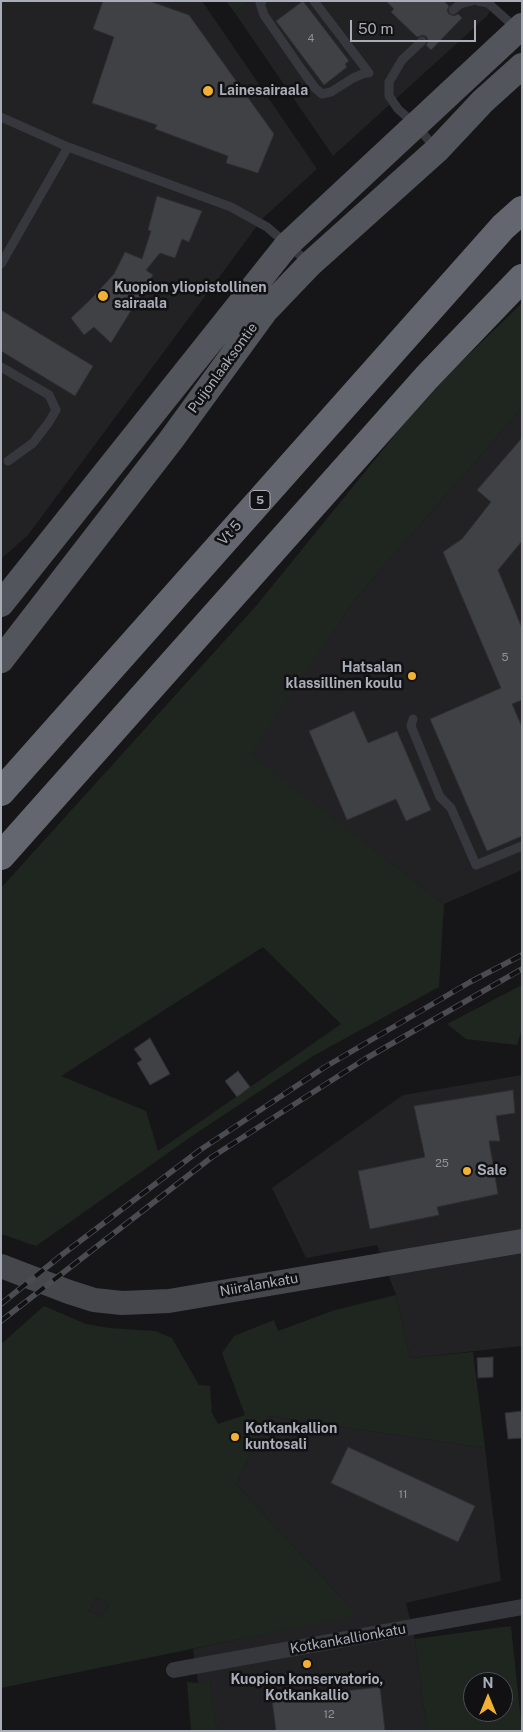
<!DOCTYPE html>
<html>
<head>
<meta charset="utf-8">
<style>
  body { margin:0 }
  #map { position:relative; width:523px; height:1732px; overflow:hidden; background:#161618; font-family:"Public Sans",sans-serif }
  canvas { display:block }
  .frame { position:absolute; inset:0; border:2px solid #a8adb8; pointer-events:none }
  .north { position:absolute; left:463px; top:1672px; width:50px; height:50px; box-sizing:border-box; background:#111113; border:1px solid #4d4f55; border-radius:50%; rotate:0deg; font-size:14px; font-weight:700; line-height:20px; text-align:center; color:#a8adb8 }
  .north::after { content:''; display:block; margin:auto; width:18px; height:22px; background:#f2b134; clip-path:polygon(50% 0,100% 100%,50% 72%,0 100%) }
  .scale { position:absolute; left:350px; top:20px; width:126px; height:22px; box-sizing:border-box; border:2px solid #a8adb8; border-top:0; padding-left:6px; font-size:15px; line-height:18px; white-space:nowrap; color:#a8adb8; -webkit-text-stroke:4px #111113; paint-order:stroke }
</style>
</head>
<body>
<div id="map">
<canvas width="523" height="1732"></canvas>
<div class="frame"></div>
<div class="north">N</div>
<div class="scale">50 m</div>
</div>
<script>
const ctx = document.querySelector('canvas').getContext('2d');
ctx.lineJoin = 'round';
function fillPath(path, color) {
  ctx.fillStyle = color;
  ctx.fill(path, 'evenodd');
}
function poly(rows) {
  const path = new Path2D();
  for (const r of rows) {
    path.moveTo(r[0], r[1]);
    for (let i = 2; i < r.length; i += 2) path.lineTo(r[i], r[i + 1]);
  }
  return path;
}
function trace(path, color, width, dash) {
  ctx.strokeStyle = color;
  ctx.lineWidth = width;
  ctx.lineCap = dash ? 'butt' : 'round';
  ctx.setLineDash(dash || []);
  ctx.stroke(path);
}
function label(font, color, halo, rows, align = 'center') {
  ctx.font = font + ' "Public Sans",sans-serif';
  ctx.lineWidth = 5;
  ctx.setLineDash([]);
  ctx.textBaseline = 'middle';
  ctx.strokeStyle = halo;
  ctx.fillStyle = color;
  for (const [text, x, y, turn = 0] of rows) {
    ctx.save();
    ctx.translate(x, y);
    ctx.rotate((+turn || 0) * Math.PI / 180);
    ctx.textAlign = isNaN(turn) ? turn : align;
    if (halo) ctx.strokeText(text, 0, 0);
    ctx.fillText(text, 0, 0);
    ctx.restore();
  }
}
fillPath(poly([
  [1,1,202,1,317,169,263,218,28,535,1,559],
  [249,1,496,1,487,16,333,156,235,13],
  [522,408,522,870,444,904,249,754,356,598],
  [522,1075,522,1346,410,1358,396,1295,377,1245,306,1258,272,1188,403,1095],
  [268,1416,485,1448,501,1581,406,1603,415,1639,427,1731,217,1731,210,1682,198,1683,193,1649,356,1614,236,1484],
  [96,1597,109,1604,101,1617,89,1611]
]), '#222225');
fillPath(poly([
  [226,1,249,1,235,13],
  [522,303,522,408,356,598,250,754,444,904,439,987,313,1056,195,1134,36,1246,1,1234,1,888,256,606,429,393],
  [263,947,341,1024,158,1151,146,1111,61,1076],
  [522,985,522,1029,517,1045,466,1039,447,1024],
  [396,1295,410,1358,473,1352,485,1448,268,1416,236,1484,357,1615,1,1688,1,1344,44,1306,86,1324,109,1328,155,1331,172,1338,199,1385,210,1386,212,1413,218,1424,245,1415,222,1353,234,1336,274,1320,278,1331,335,1310],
  [96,1597,109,1604,101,1617,89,1611],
  [511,1626,522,1731,427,1731,415,1639],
  [473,1682,503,1682,503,1712,473,1712],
  [210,1681,217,1731,191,1731,187,1682,198,1683]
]), '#1e261f');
const building = poly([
  [103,1,149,1,189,15,274,134,258,173,226,163,228,156,155,129,157,125,92,103,114,37,93,29,103,1],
  [303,1,349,61,345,64,347,67,324,85,276,21,303,1],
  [386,1,444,1,449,6,447,11,449,14,454,16,458,14,462,18,431,50,426,45,428,42,427,37,423,35,417,37,391,12,394,9,386,1],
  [157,196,202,211,189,242,182,239,175,258,160,253,146,270,153,275,111,343,94,327,84,335,71,318,91,299,114,274,125,252,142,259,151,231,148,230,157,196],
  [1,310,93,366,75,396,1,351,1,310],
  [522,438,522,541,498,570,522,628,522,700,512,704,522,727,522,836,487,851,430,719,501,688,443,552,462,539,491,502,477,490,522,438],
  [354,711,368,743,397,731,431,810,406,821,396,799,347,820,309,731,354,711],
  [150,1038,170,1074,150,1085,137,1063,142,1060,134,1049,150,1038],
  [238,1071,250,1087,237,1097,225,1081,238,1071],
  [513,1090,515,1113,496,1116,500,1141,489,1141,498,1194,437,1207,439,1215,370,1229,358,1171,425,1157,414,1106,513,1090],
  [493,1357,493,1377,478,1378,477,1358,493,1357],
  [522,1411,522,1438,508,1439,505,1413,522,1411],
  [348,1447,475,1506,458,1542,331,1483,348,1447],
  [380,1687,385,1731,276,1731,272,1699,380,1687]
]);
fillPath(building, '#404145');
trace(building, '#303034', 1);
trace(poly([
  [262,1,260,3,264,15,304,73,315,88,322,94,331,92,353,78,365,73,369,73,314,1],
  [478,1,488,3,517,29],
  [453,10,460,4,472,1],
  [422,41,402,60,389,82,389,96,398,109,416,125,435,148],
  [1,117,68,147,231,207,267,227,308,262],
  [1,264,68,147],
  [1,367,49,395,56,410,49,422,33,443,8,461],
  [413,719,411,726,440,797,451,808,476,865,522,846]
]), '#37383d', 9);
trace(poly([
  [174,1670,522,1607]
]), '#37383d', 16);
trace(poly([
  [1,1266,69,1292,94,1300,122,1303,169,1301,522,1241]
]), '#45474d', 24);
trace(poly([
  [1,604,287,245,522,26],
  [1,660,171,440,265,311,310,264,437,150,483,101,522,66]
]), '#53555c', 26);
trace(poly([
  [1,792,503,227,522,210],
  [1,856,427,377,522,278]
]), '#63666e', 28);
const rail = poly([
  [1,1304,63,1254,200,1150,325,1067,470,982,522,955],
  [1,1321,212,1157,365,1059,522,969]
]);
trace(rail, '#4a4c52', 5.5);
trace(rail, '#111113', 4, [11]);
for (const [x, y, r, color] of [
  [208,91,6,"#f2b134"],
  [103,296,6,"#f2b134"],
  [412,676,5,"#f2b134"],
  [467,1171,5,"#f2b134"],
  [235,1437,5,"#f2b134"],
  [307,1664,5,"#f2b134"]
]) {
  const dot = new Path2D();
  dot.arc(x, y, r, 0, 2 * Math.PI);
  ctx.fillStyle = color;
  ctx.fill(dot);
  trace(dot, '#111113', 2);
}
label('11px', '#8e929b', null, [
  ["4",311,39],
  ["5",505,658],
  ["25",442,1164],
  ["11",403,1495],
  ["12",329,1715]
]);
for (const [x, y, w] of [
  [260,500,20]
]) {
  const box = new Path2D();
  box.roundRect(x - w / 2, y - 9.5, w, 19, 4);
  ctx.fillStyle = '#111113';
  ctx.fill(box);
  trace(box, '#a8adb8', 1);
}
label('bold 12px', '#a8adb8', null, [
  ["5",260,500]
]);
label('bold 14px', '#a8adb8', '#111113', [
  ["Lainesairaala",219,91],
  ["Kuopion yliopistollinen",114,288],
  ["sairaala",114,304],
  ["Hatsalan",402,668,"right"],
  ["klassillinen koulu",402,684,"right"],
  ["Sale",477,1171],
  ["Kotkankallion",245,1429],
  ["kuntosali",245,1445],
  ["Kuopion konservatorio,",307,1680,"center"],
  ["Kotkankallio",307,1696,"center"]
], 'left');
label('14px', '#a8adb8', '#111113', [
  ["Puijonlaaksontie",223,368,-54],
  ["Vt 5",230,533,-48],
  ["Niiralankatu",259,1285,-10],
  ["Kotkankallionkatu",348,1639,-10]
]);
</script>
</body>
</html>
